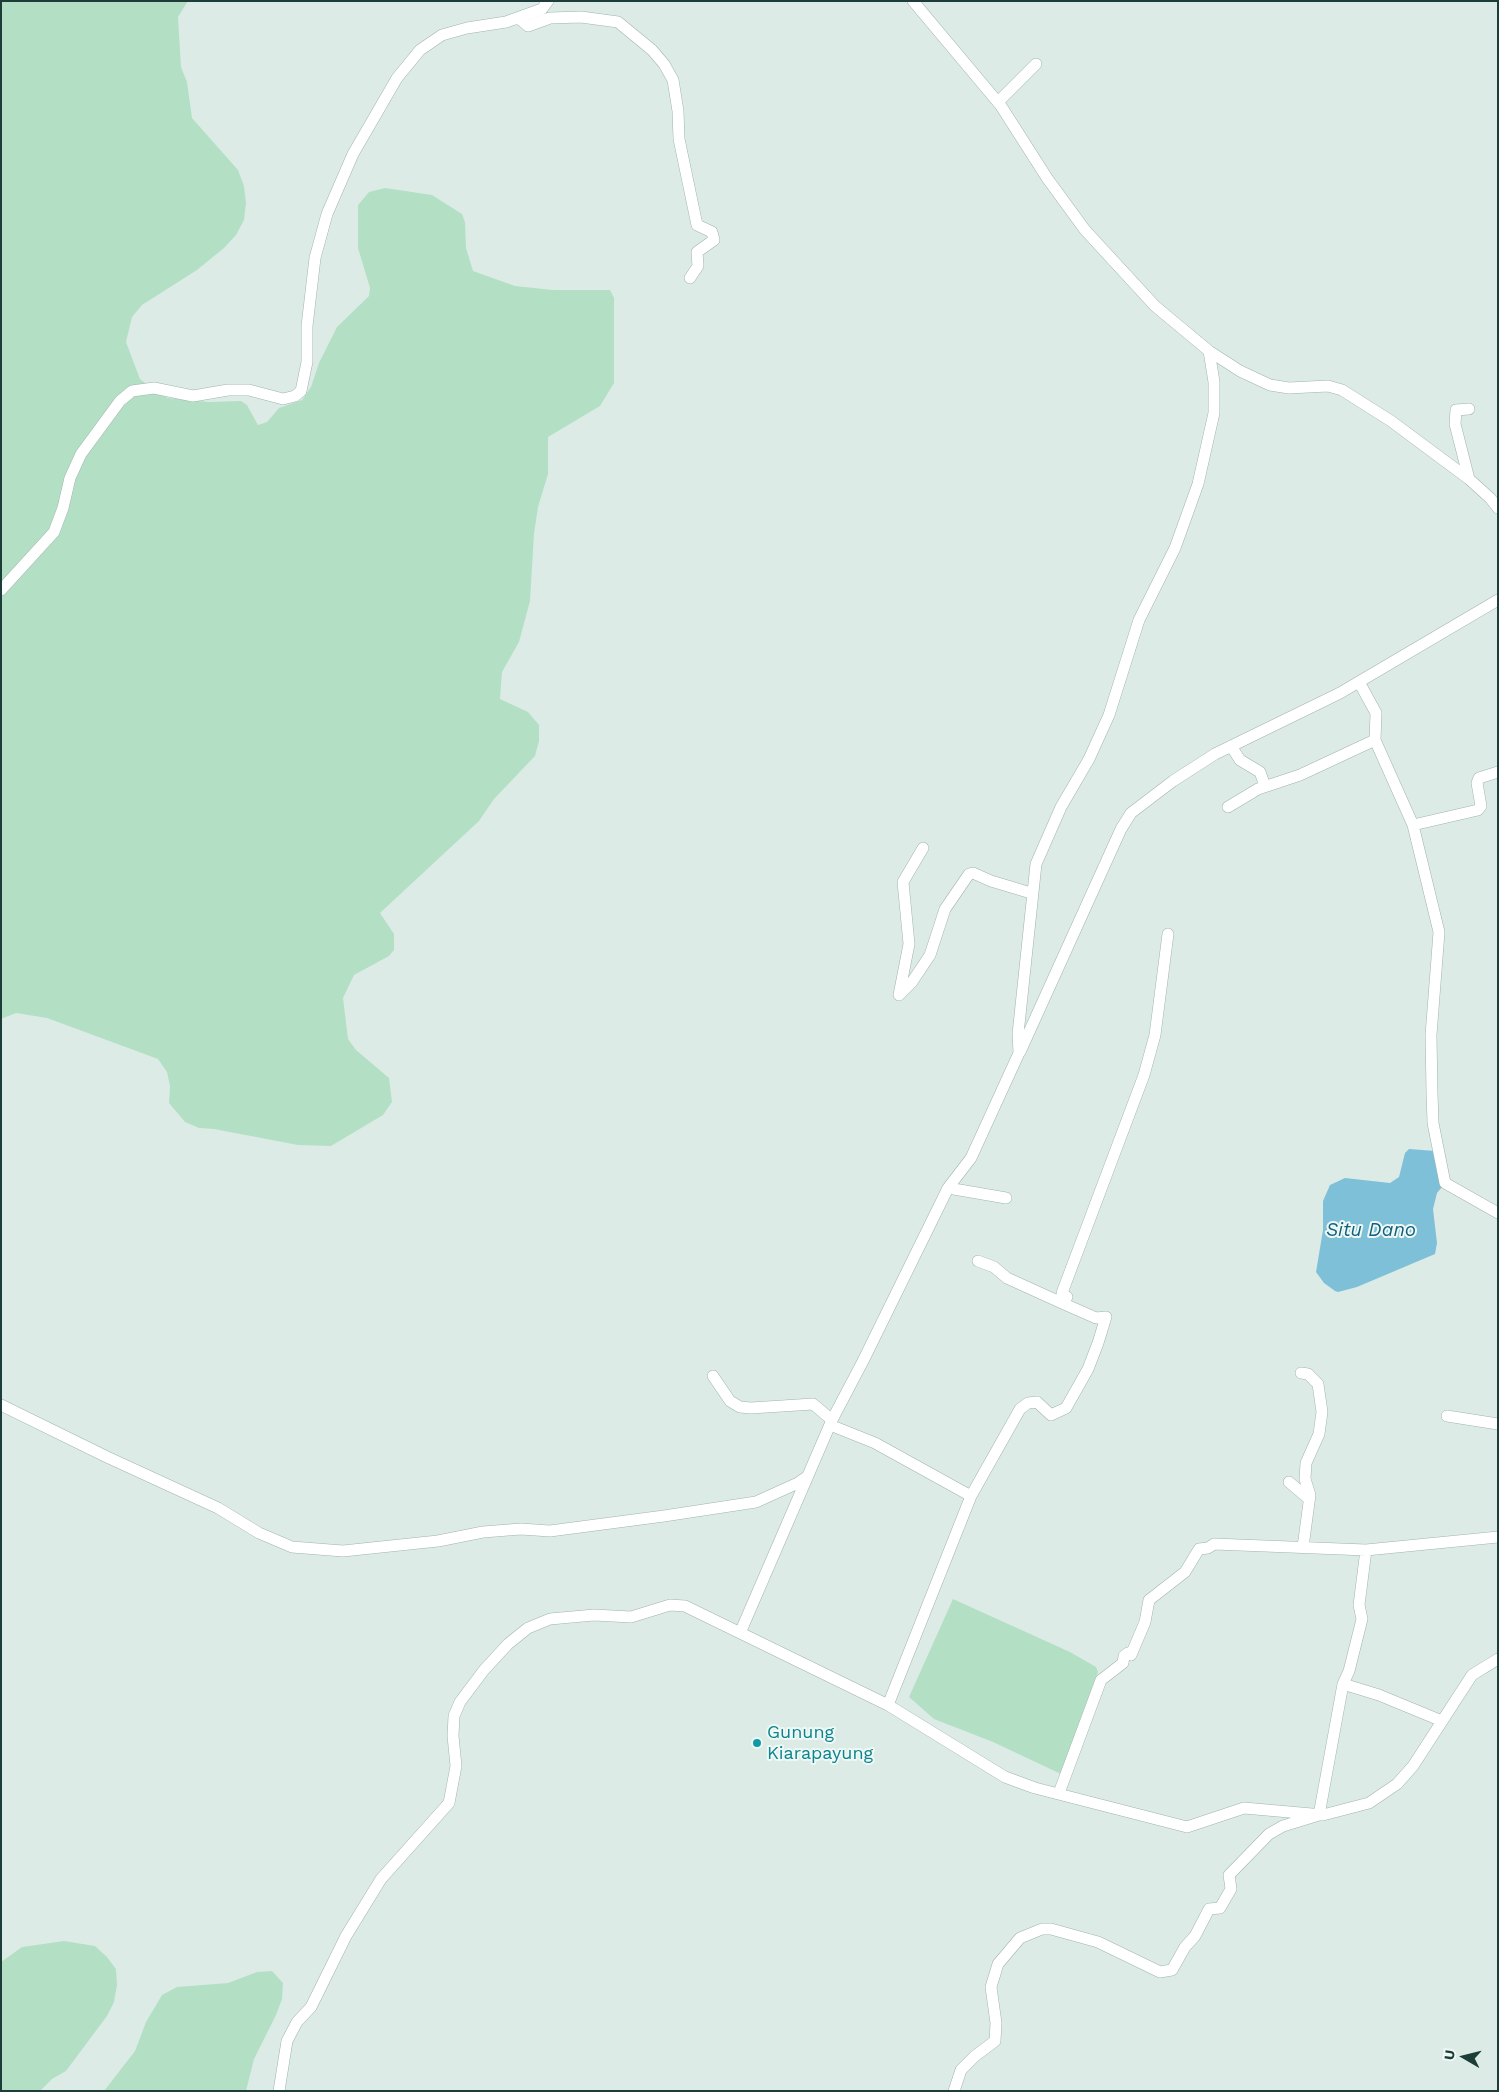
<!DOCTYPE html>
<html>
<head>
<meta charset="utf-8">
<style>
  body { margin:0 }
  #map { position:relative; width:1499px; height:2092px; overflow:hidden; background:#ddebe7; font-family:"Work Sans",sans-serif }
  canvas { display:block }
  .frame { position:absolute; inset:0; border:2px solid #1d3d38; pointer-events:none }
  .north { position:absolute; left:1439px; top:2032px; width:50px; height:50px; -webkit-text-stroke:4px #eef8f4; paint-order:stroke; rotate:278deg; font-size:14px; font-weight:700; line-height:20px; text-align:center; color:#1d3d38 }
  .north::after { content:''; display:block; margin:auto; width:18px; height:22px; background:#1d3d38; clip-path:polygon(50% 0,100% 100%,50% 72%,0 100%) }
</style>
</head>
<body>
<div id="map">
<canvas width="1499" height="2092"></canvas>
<div class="frame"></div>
<div class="north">U</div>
</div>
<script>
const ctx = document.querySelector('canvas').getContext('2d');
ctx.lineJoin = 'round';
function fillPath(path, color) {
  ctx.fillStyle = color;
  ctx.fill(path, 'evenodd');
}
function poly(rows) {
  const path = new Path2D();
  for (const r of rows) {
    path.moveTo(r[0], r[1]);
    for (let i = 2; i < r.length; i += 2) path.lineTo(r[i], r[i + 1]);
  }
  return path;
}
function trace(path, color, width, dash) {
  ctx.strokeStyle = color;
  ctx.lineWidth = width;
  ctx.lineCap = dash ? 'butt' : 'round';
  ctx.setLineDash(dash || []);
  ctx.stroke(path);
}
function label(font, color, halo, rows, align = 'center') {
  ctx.font = font + ' "Work Sans",sans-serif';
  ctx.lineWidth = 4;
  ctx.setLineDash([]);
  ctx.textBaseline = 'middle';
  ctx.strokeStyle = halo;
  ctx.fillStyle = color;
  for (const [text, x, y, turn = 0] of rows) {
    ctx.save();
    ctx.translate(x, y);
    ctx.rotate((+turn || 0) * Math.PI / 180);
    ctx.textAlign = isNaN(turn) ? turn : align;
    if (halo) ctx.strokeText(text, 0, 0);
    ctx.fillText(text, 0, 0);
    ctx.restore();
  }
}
fillPath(poly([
  [1,1,188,1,178,17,181,67,187,82,192,118,238,170,244,186,246,203,244,220,236,235,224,248,197,270,142,305,132,317,126,342,140,379,161,395,168,398,209,402,241,401,247,405,258,425,267,422,279,408,302,400,311,387,319,363,337,327,369,296,370,288,358,248,358,205,369,192,385,188,432,195,462,214,465,222,466,248,473,271,515,286,553,290,610,290,614,298,614,383,600,406,548,437,548,474,538,507,534,534,530,601,519,642,502,672,500,699,528,712,539,725,539,741,535,756,494,799,479,821,380,913,394,934,394,950,389,956,354,975,343,998,348,1039,356,1050,389,1078,392,1102,383,1115,331,1146,298,1145,214,1129,199,1128,185,1122,169,1103,170,1086,167,1072,158,1059,47,1018,16,1013,1,1019],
  [953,1599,1070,1652,1096,1667,1098,1672,1061,1774,993,1742,934,1719,909,1697],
  [64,1941,95,1946,107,1957,116,1969,117,1985,114,2002,107,2016,66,2071,52,2079,40,2091,1,2091,1,1962,22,1947],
  [272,1971,283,1983,282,1999,276,2015,254,2059,246,2091,104,2091,135,2051,146,2022,162,1995,177,1987,228,1983,257,1972]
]), '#b3e0c4');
fillPath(poly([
  [1409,1149,1435,1151,1442,1187,1437,1193,1433,1209,1437,1243,1435,1254,1357,1287,1338,1292,1335,1291,1324,1283,1316,1272,1323,1230,1323,1201,1330,1185,1345,1178,1390,1183,1399,1177,1405,1153]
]), '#7ec0d8');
const minor = poly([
  [516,19,520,19,528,26,550,18,581,17,618,22,652,50,664,64,673,80,678,111,679,139,697,225,712,232,714,240,697,252,698,266,690,278],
  [998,102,1036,64],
  [1209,351,1240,371,1270,385,1289,388,1328,386,1342,390,1391,421,1469,479,1490,498,1498,508],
  [1469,409,1456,410,1455,424,1469,479],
  [1,590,54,532,63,508,70,478,81,454,120,401,132,391,154,388,193,396,228,390,249,390,283,399,295,396,301,391,307,362,307,326,315,258,327,214,353,154,397,78,420,50,442,35,467,28,506,22,542,9,548,1],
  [1359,682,1376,713,1375,740,1413,825,1439,932,1431,1035,1432,1093,1433,1123,1445,1183,1498,1213],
  [1231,746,1240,760,1260,772,1265,786],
  [1228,807,1258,789,1300,775,1375,740],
  [1413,825,1478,810,1481,806,1477,783,1479,778,1498,772],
  [923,848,903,882,909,944,899,995,912,982,930,955,945,909,969,874,973,873,991,881,1031,893],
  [1020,1052,1121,829,1131,813,1173,781,1215,754,1340,693,1498,600],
  [948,1188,1006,1198],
  [978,1261,994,1267,1007,1278,1062,1303],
  [1301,1373,1308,1374,1318,1384,1322,1412,1319,1434,1306,1463,1305,1479,1310,1495,1303,1547],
  [713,1376,730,1401,740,1407,751,1408,813,1404,832,1420],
  [1,1405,107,1457,218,1508,259,1533,292,1547,343,1551,438,1541,483,1532,521,1529,550,1531,664,1516,756,1502,798,1483,808,1476],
  [1447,1416,1498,1424],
  [830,1425,875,1443,971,1496],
  [1289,1482,1309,1499],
  [740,1633,832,1420,863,1361,948,1188,971,1158,1019,1053,1018,1034,1036,864,1061,807,1089,759,1109,715,1139,620,1175,548,1198,484,1214,413,1214,382,1209,351,1155,306,1085,230,1047,178,1001,106,913,1],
  [1343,1684,1379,1695,1442,1721],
  [888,1705,971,1496,1020,1409,1028,1403,1037,1402,1051,1415,1066,1408,1088,1369,1098,1343,1106,1317,1096,1318,1062,1303,1067,1297,1062,1293,1144,1075,1155,1035,1168,934],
  [1059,1793,1101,1680,1123,1663,1124,1656,1128,1653,1131,1655,1145,1622,1149,1600,1185,1572,1199,1549,1208,1548,1214,1544,1366,1550,1498,1537],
  [279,2091,287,2041,297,2022,311,2007,346,1936,381,1879,449,1803,456,1766,453,1736,454,1716,460,1702,484,1670,508,1644,528,1628,550,1619,594,1615,631,1617,670,1605,685,1606,888,1705,1005,1777,1035,1788,1187,1827,1244,1808,1323,1815,1369,1803,1397,1784,1413,1766,1472,1675,1498,1659],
  [954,2091,961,2070,975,2056,995,2041,996,2023,991,1987,998,1964,1020,1938,1042,1929,1051,1929,1098,1942,1160,1972,1172,1970,1185,1947,1195,1936,1209,1909,1220,1908,1231,1889,1229,1875,1269,1834,1283,1826,1319,1815,1343,1684,1349,1671,1362,1619,1359,1605,1366,1550]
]);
trace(minor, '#a0b3af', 12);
trace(minor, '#fff', 11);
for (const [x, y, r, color] of [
  [757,1743,5,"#0f9aa8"]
]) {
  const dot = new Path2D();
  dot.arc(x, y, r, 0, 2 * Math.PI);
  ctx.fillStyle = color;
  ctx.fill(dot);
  trace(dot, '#eef8f4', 2);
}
label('18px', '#0d838f', '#eef8f4', [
  ["Gunung",767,1733],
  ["Kiarapayung",767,1754]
], 'left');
label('italic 19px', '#11607f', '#eef8f4', [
  ["Situ Dano",1371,1230]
]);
</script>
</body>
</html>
